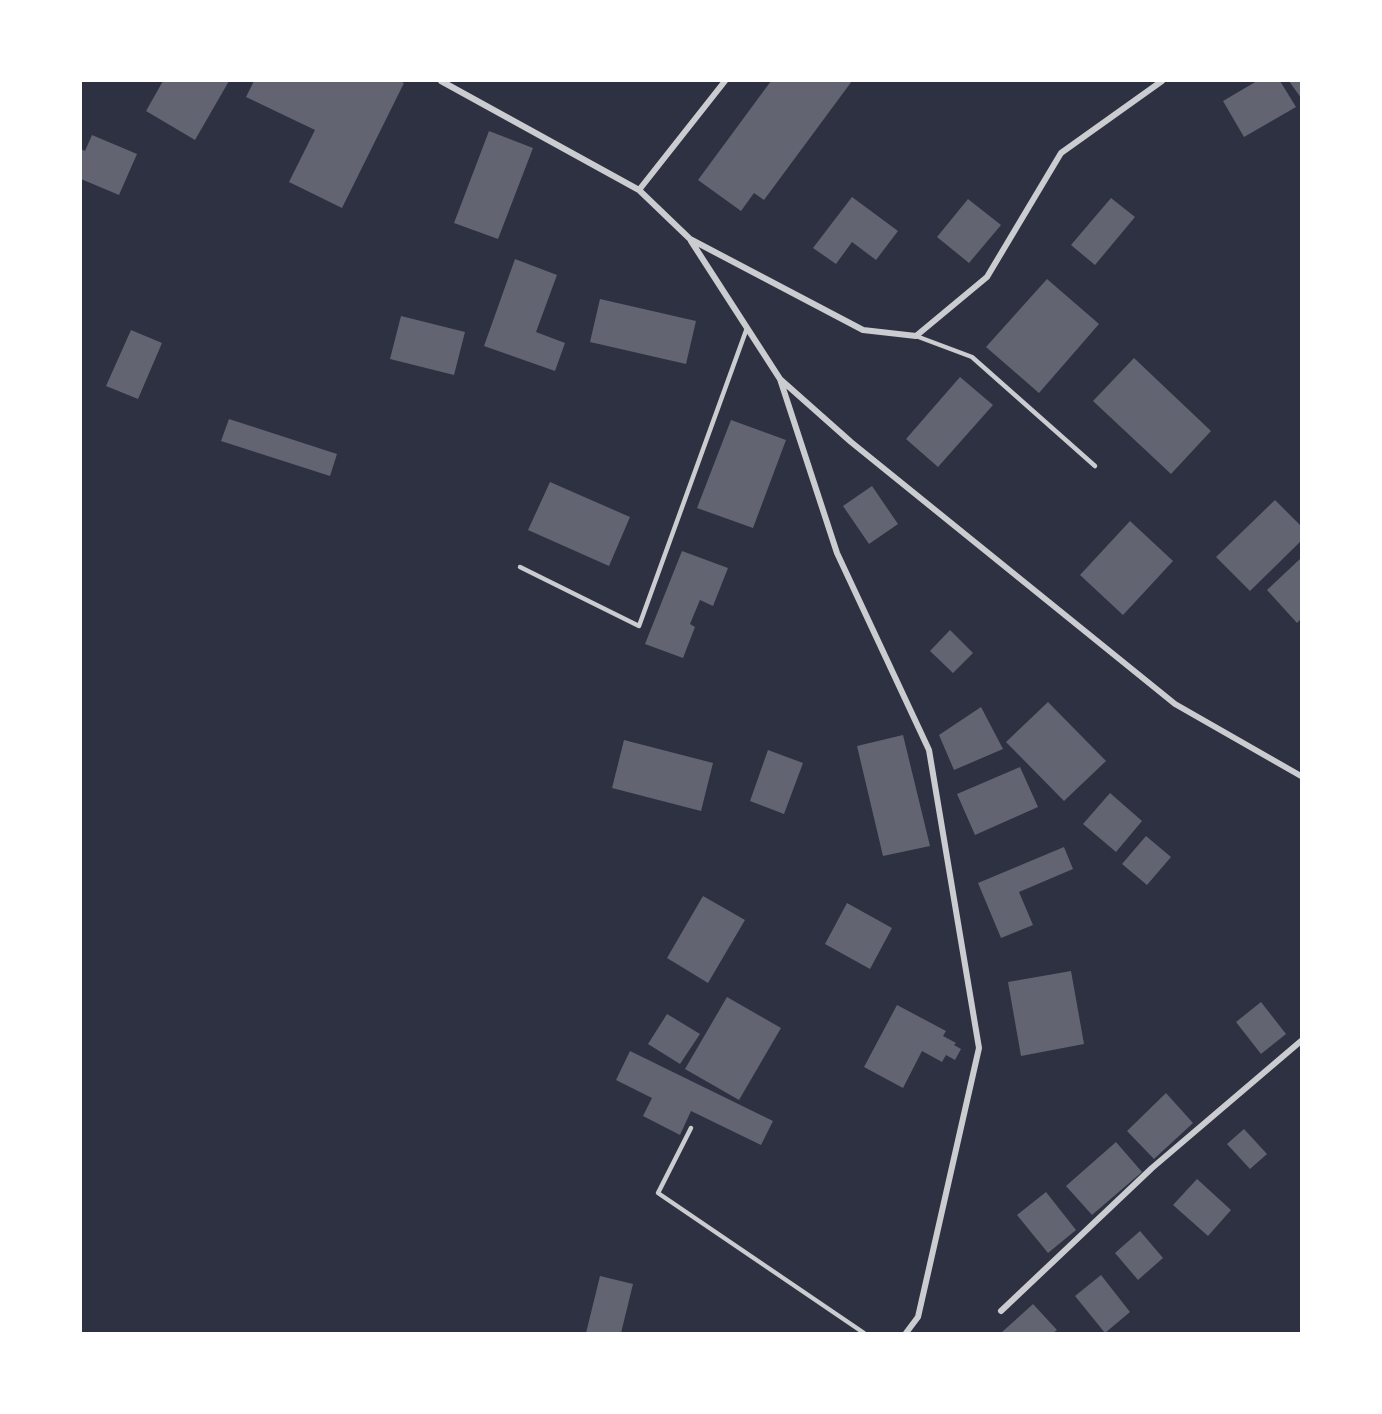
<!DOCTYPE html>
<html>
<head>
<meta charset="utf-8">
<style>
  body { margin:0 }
  #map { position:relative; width:1382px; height:1414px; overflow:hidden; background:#2d3142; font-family:Poppins,sans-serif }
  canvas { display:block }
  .frame { position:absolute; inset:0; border:82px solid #fff; pointer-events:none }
</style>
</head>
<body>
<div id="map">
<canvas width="1382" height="1414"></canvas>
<div class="frame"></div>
</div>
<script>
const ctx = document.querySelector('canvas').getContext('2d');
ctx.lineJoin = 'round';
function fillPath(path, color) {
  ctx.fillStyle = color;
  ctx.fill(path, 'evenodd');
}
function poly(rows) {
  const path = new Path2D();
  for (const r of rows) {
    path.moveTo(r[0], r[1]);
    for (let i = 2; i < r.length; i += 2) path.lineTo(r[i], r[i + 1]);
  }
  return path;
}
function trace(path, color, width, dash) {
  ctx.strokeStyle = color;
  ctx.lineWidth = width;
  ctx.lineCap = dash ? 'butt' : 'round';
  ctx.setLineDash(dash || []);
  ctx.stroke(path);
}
fillPath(poly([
  [163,81,229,81,195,140,146,111],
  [254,81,399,81,404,83,342,208,289,182,315,130,246,97],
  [771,81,852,81,764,200,754,193,741,211,698,180],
  [1257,81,1280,81,1296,107,1244,137,1223,101],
  [1289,81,1301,81,1301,98],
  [489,131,533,148,498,239,454,223],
  [92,135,137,154,119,195,81,179,81,149,85,151],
  [852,197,898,231,876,260,852,242,836,264,813,248],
  [1111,198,1135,217,1095,265,1071,245],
  [968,199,1001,225,969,263,937,237],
  [515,259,557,275,536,332,565,343,555,371,484,346],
  [1047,279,1099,324,1039,393,986,347],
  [600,299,696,321,686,364,590,342],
  [401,316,465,332,454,375,390,359],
  [131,330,162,343,138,399,106,386],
  [1134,358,1211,431,1171,474,1093,401],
  [960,377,993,405,938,467,906,439],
  [229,419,337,454,330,476,221,441],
  [731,420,786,440,753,528,697,508],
  [550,482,630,517,609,566,528,530],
  [872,486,898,524,869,544,843,506],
  [1275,500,1301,526,1301,541,1250,591,1216,557],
  [1130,521,1173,561,1123,615,1080,575],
  [682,551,728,568,713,606,700,600,690,624,695,627,683,658,645,644],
  [1301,558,1301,619,1297,623,1267,590],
  [950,630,973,653,953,673,930,651],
  [1048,702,1106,761,1064,801,1006,742],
  [981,707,1003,749,954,770,939,735],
  [903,735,930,846,883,856,857,746],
  [624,740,713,763,701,811,612,788],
  [768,750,803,763,784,814,750,801],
  [1020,767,1038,807,975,835,957,794],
  [1110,793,1142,821,1116,852,1083,824],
  [1146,836,1171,857,1147,885,1122,864],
  [1064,847,1073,869,1019,892,1033,925,1001,938,978,883],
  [703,896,745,920,708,983,667,958],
  [847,903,892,928,870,969,825,944],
  [1071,971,1084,1044,1021,1056,1008,982],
  [727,997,781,1028,739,1100,685,1069],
  [1261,1002,1286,1034,1261,1054,1236,1022],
  [897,1005,946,1031,943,1036,956,1043,954,1045,961,1049,955,1060,946,1055,942,1062,922,1051,903,1088,864,1067],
  [667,1014,700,1034,680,1064,648,1044],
  [630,1051,773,1121,761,1145,691,1111,680,1135,643,1116,652,1098,616,1080],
  [1166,1093,1193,1123,1154,1159,1127,1131],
  [1244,1129,1267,1154,1250,1169,1227,1144],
  [1116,1142,1142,1172,1092,1215,1066,1186],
  [1197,1179,1231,1210,1208,1236,1173,1205],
  [1046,1192,1076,1230,1048,1253,1017,1215],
  [1140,1231,1163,1258,1138,1280,1115,1253],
  [1101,1275,1130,1312,1105,1333,1075,1296],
  [600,1276,633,1284,621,1333,586,1333],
  [1033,1304,1057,1330,1053,1333,1001,1333]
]), '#626471');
trace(poly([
  [916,336,972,357,1095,466],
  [520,567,639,626,747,328],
  [691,1128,658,1193,864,1333]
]), '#caccd0', 4.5);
trace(poly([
  [441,81,639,190,690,239,863,330,916,336,987,277,1061,153,1162,81],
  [639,190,725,81],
  [691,241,780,379,851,442,1175,704,1301,776],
  [780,379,837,553,929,750,979,1048,918,1317,906,1333],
  [1001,1311,1152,1168,1301,1041]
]), '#caccd0', 6);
</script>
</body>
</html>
